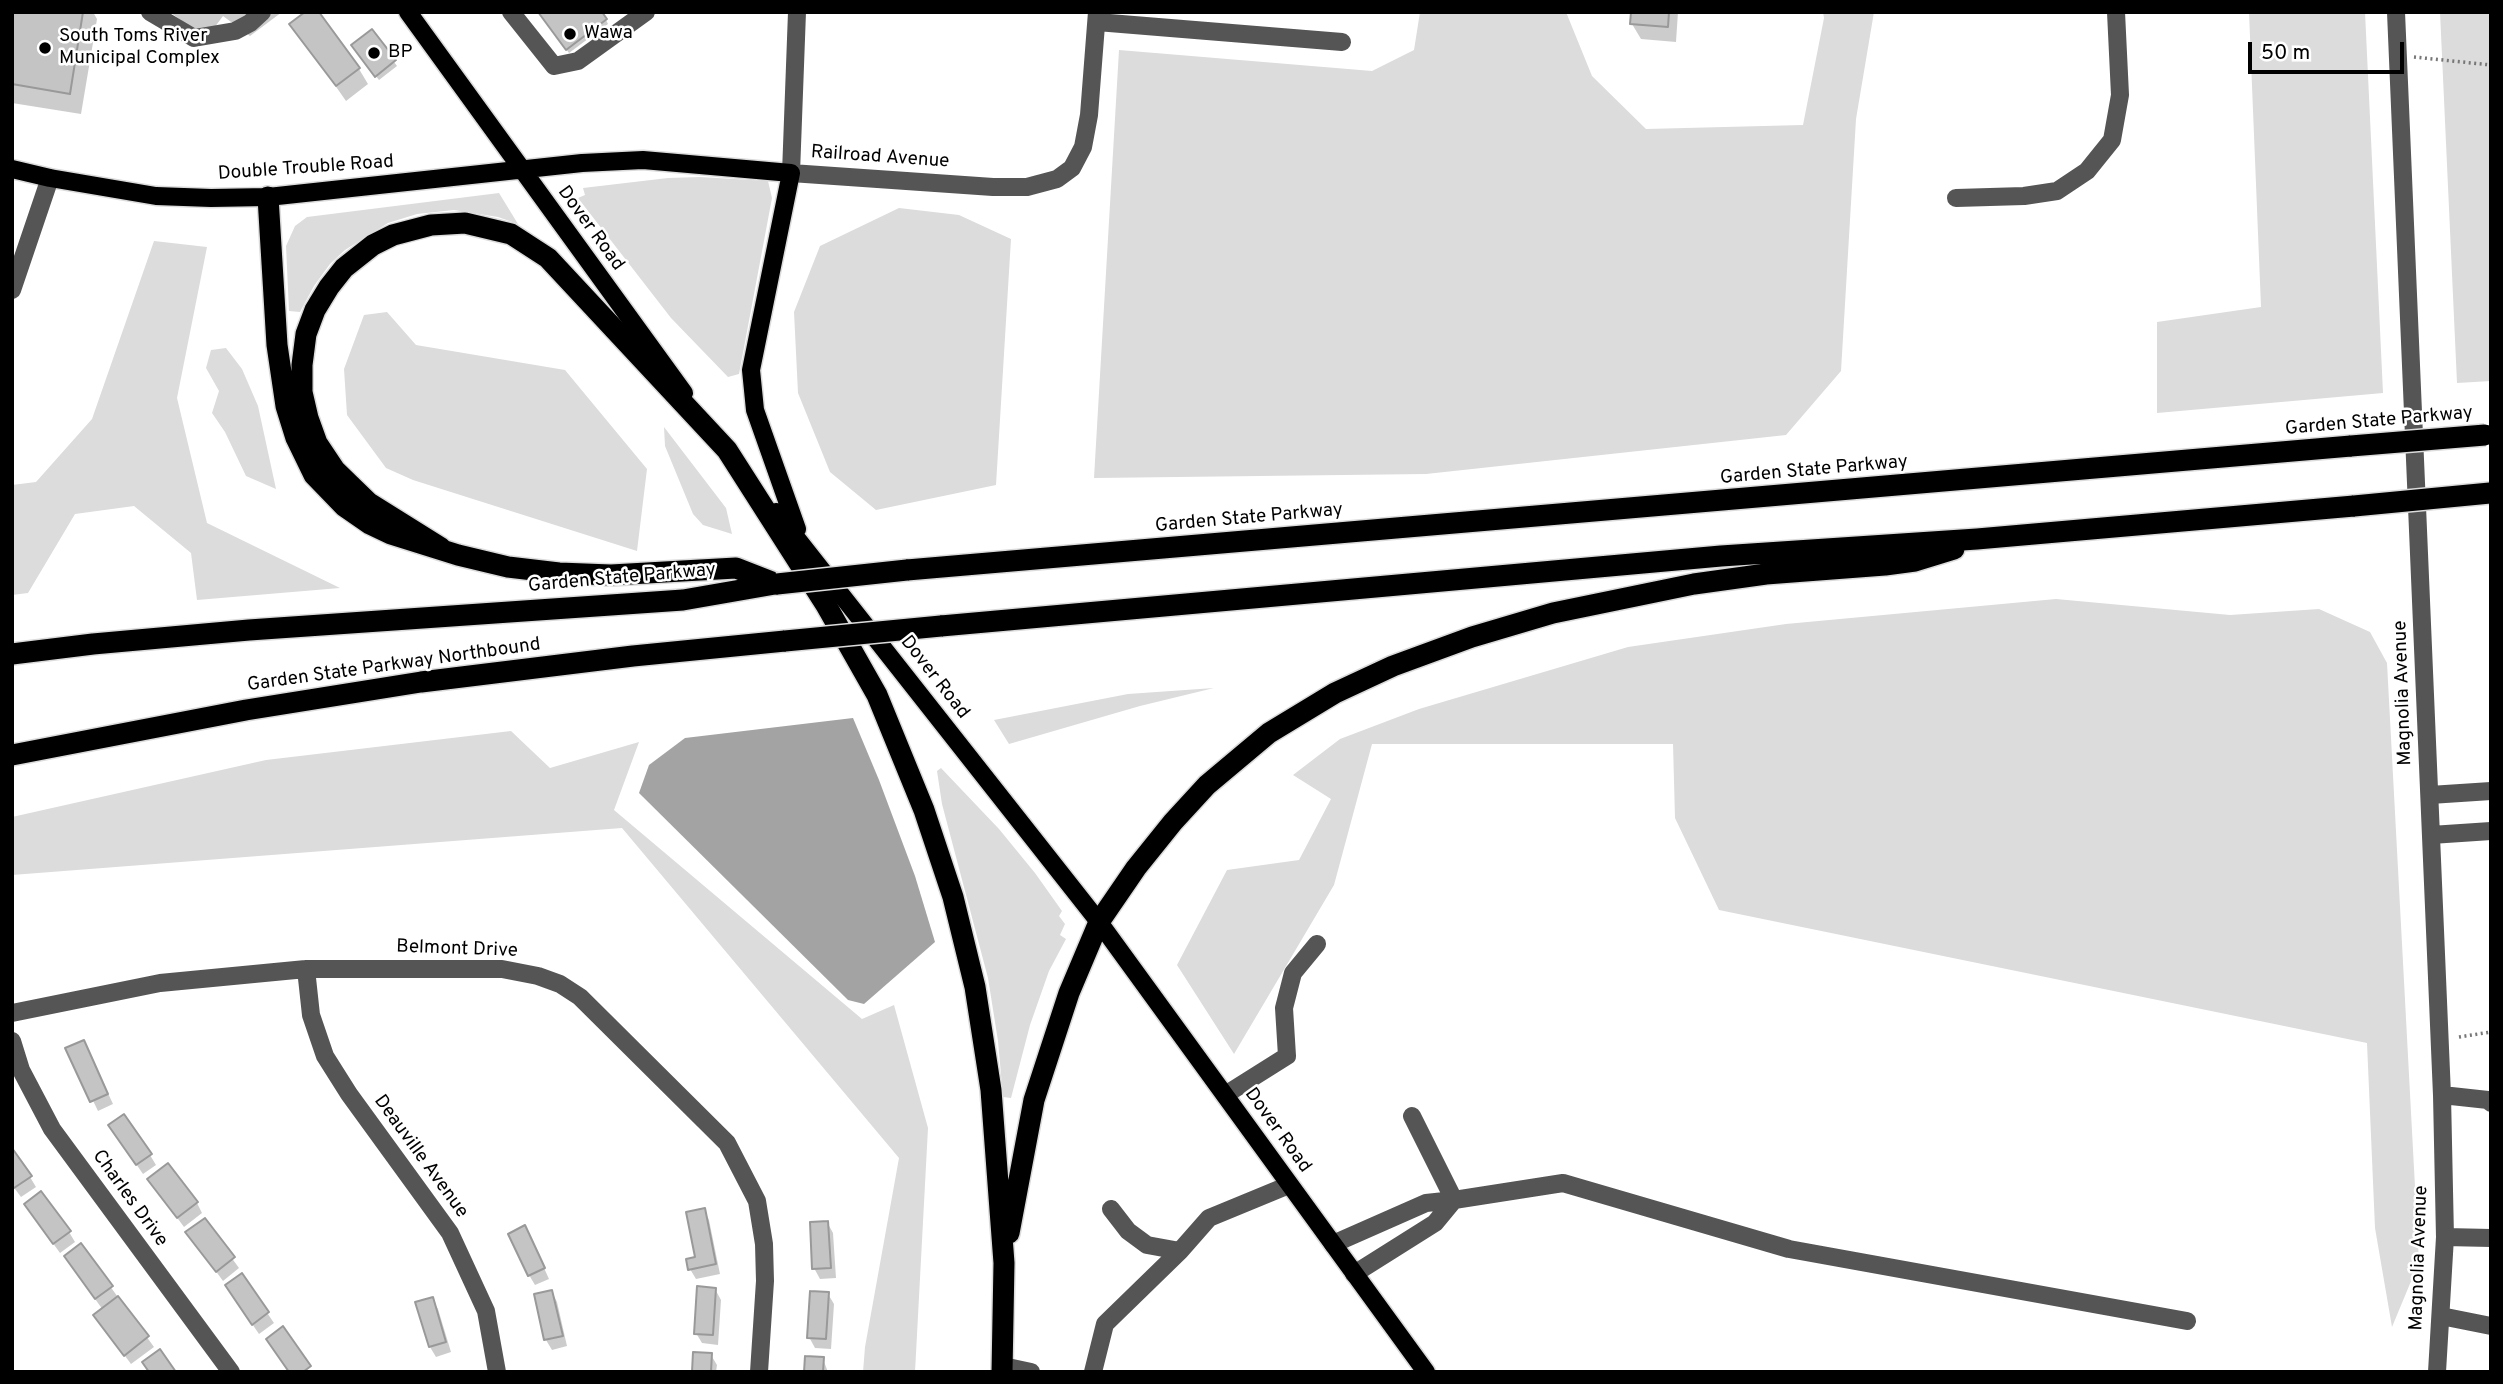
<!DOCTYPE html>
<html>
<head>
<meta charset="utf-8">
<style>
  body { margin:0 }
  #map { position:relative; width:2503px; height:1384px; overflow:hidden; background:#fff; font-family:Overpass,sans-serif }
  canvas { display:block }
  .frame { position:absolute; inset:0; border:14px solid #000; pointer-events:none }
  .scale { position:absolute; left:2248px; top:42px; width:156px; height:32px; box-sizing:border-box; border:4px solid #000; border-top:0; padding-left:9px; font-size:21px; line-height:24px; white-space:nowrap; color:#000; -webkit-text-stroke:5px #fff; paint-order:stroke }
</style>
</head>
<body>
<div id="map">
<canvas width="2503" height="1384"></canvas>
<div class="frame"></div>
<div class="scale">50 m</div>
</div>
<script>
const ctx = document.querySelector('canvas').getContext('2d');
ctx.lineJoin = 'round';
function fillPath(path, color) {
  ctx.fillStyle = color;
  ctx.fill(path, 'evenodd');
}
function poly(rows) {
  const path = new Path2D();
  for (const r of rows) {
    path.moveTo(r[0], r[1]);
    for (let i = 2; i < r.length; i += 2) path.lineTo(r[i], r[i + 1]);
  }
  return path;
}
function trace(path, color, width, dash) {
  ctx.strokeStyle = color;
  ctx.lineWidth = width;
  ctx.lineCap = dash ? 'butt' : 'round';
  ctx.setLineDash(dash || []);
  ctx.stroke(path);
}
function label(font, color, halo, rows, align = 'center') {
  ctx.font = font + ' Overpass,sans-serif';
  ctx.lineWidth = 5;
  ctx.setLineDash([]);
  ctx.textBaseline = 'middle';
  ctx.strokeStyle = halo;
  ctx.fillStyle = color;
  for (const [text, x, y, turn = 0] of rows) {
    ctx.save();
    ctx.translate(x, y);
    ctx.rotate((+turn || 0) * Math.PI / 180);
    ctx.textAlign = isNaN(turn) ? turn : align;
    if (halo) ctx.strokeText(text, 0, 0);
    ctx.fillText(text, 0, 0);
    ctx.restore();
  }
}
fillPath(poly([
  [1420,12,1566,12,1592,76,1646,129,1803,125,1824,18,1823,12,1874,12,1856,119,1841,371,1786,435,1426,474,1094,478,1119,50,1372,71,1414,50],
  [2249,12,2365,12,2383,393,2157,413,2157,322,2261,307],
  [2440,12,2491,12,2491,381,2457,383],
  [700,177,768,181,772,198,739,374,728,377,671,318,578,198,585,195,583,188,668,178],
  [499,193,518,224,498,217,454,210,417,214,388,223,345,250,330,264,314,286,300,312,289,311,286,246,295,226,307,217],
  [899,208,959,215,1011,239,996,485,876,510,830,472,798,393,794,312,820,246],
  [154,241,207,247,177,398,207,523,340,588,197,600,191,553,134,506,75,514,28,593,12,595,12,485,36,482,92,419],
  [387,312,416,345,565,370,647,469,637,551,413,480,386,468,347,415,344,369,364,315],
  [226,348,242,369,258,406,276,489,246,476,225,432,212,413,219,391,206,368,211,350],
  [664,427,726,508,732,534,703,525,693,514,665,446],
  [2056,599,2230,615,2319,609,2370,632,2387,663,2419,1262,2392,1327,2375,1228,2367,1043,1719,910,1675,818,1673,744,1372,744,1334,885,1234,1054,1177,965,1227,870,1299,860,1331,799,1293,775,1340,739,1419,709,1628,647,1786,624],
  [1214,688,1140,706,1009,744,994,720,1128,694],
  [511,731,550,768,639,742,614,810,862,1019,894,1005,928,1128,915,1372,863,1372,865,1347,899,1158,622,828,12,875,12,817,266,760],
  [941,768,999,829,1035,873,1062,911,1059,916,1065,924,1060,935,1066,939,1049,971,1030,1025,1011,1098,1003,1097,998,1041,988,978,942,804,937,771]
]), '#dcdcdc');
fillPath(poly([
  [853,718,879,780,915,876,935,942,864,1004,848,1000,639,793,649,765,685,738]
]), '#a3a3a3');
fillPath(poly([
  [12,12,93,12,97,19,81,114,12,103],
  [170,12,282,12,250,36,223,16,206,39],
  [539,12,606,20,608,24,569,53],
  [1632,12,1678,12,1676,42,1641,39,1632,24],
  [292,24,359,69,368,84,346,101],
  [371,31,397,66,379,80,355,50],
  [68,1049,89,1052,113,1104,98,1111],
  [116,1135,150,1155,156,1165,143,1174],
  [30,1177,36,1187,21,1197,12,1185],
  [149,1180,197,1203,202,1213,184,1227],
  [704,1210,709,1220,720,1274,696,1279,690,1269,697,1258],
  [32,1214,69,1232,75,1242,60,1253],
  [204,1220,239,1268,223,1281,188,1233],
  [827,1222,833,1233,836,1278,820,1279,814,1268],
  [530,1237,549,1279,535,1285,529,1275],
  [81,1246,154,1347,131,1364,102,1325,103,1310,72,1267],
  [242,1276,274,1323,259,1334,233,1296],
  [715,1289,721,1300,718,1345,702,1343,696,1333],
  [552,1292,557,1302,567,1346,552,1350,546,1340,536,1295],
  [828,1294,834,1304,831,1349,815,1348,809,1337],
  [432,1299,438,1309,451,1352,436,1357,430,1347,417,1303],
  [711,1355,717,1365,716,1372,694,1372],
  [823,1359,828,1372,806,1372]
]), '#0003');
const building = poly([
  [12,12,83,12,70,94,12,84,12,12],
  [305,12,319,12,360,68,336,86,289,24,305,12],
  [538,12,602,12,607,19,566,50,538,12],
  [1631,12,1669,12,1668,27,1630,24,1631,12],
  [372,29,396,60,375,77,351,45,372,29],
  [84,1040,108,1094,90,1102,65,1048,84,1040],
  [124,1114,152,1154,136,1165,108,1125,124,1114],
  [12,1148,32,1176,14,1188,12,1186,12,1148],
  [168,1163,198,1202,177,1218,147,1179,168,1163],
  [41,1191,71,1231,53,1244,24,1204,41,1191],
  [705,1208,716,1264,688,1270,686,1259,695,1257,686,1212,705,1208],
  [205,1218,235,1257,216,1272,185,1232,205,1218],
  [828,1221,831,1268,812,1269,810,1222,828,1221],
  [525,1225,545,1268,528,1276,508,1234,525,1225],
  [81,1243,113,1286,95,1299,64,1256,81,1243],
  [242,1273,269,1312,252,1325,225,1285,242,1273],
  [697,1286,716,1288,713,1335,694,1334,697,1286],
  [552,1290,563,1336,544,1340,534,1294,552,1290],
  [810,1291,829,1292,826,1339,807,1338,810,1291],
  [118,1296,149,1336,124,1356,93,1315,118,1296],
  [433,1297,446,1342,429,1347,415,1302,433,1297],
  [283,1326,311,1366,303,1372,289,1372,266,1339,283,1326],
  [160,1349,176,1372,149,1372,142,1362,160,1349],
  [693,1352,712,1353,711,1372,692,1372,693,1352],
  [805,1356,824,1357,823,1372,804,1372,805,1356]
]);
fillPath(building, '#c4c4c4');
trace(building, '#999', 2);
const major = poly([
  [408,12,684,393],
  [12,169,50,178,156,196,211,198,268,197,582,163,643,160,791,173,751,370,755,410,797,529],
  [776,512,1099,922,1426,1372]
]);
const highway = poly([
  [268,197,277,345,286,406,296,438,314,475,344,506,370,524,391,534,458,555,508,567,559,573,611,575,736,568,777,584],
  [441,548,369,503,335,470,317,443,308,418,302,392,302,365,306,334,315,310,329,287,344,268,373,245,393,235,431,225,465,223,511,234,548,258,727,450,826,605,877,695,924,810,953,897,975,987,991,1090,1004,1263,1002,1372],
  [907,570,2351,446],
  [941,626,1721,556,1977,539,2354,506],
  [12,654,93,644,249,630,683,600,775,584],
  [12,755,246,710,421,682,633,656,785,641],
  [1009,1233,1034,1100,1069,993,1099,922,1136,868,1173,822,1207,785,1269,733,1335,693,1393,666,1472,637,1553,613,1694,584,1766,574,1885,565,1915,561,1954,549]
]);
trace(major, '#dbdbdb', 21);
trace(highway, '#dbdbdb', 24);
trace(poly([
  [2414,57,2491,65],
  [2459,1037,2491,1032]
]), '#777', 3.5, [2, 3.5]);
trace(poly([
  [150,12,194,38,235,31,250,23,262,12],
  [511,12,554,66,578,61,646,12],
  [797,12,791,173,993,187,1027,187,1057,179,1072,168,1083,147,1089,115,1097,12],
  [2396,12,2442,1095,2445,1237,2437,1372],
  [1097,22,1342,42],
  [1956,198,2024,196,2057,191,2087,171,2112,140,2120,95,2116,12],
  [12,290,50,178],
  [2430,795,2491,791],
  [2431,835,2491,831],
  [306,969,311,1015,325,1056,349,1094,450,1233,486,1311,497,1372],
  [12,1013,160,983,306,969,502,969,538,976,560,984,580,997,727,1143,757,1201,764,1244,765,1281,759,1372],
  [12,1041,21,1070,52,1129,231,1372],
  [1225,1095,1287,1056,1284,1008,1293,973,1317,944],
  [2442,1095,2488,1100,2491,1103],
  [1412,1116,1454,1200,1563,1183,1789,1249,2187,1321],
  [1111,1209,1128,1231,1147,1245,1180,1251],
  [2445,1237,2491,1238],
  [1333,1244,1426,1203,1454,1200,1435,1223,1354,1274],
  [2441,1316,2491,1326],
  [1003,1366,1031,1372],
  [1093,1372,1105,1324,1180,1251,1209,1218,1289,1185]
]), '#555', 18);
trace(major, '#000', 18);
trace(highway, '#000', 21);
const highwayBridge = poly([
  [2351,446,2485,435],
  [2354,506,2490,493],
  [777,584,907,570],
  [785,641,941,626]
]);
trace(highwayBridge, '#dbdbdb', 24, []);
trace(highwayBridge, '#000', 21);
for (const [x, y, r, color] of [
  [570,34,7,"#000"],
  [45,48,7,"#000"],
  [374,53,7,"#000"]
]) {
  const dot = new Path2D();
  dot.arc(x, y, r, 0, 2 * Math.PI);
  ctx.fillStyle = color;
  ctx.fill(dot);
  trace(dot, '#fff', 2.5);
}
label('19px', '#000', '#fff', [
  ["Wawa",584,34],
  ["South Toms River",59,37],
  ["Municipal Complex",59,59],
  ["BP",388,53]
], 'left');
label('19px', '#000', '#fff', [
  ["Railroad Avenue",880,158,4],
  ["Double Trouble Road",306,169,-4],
  ["Dover Road",590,229,54],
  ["Garden State Parkway",2379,422,-5],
  ["Garden State Parkway",1814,471,-5],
  ["Garden State Parkway",1249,519,-5],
  ["Garden State Parkway",622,579,-5],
  ["Garden State Parkway Northbound",394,666,-8],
  ["Dover Road",934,678,52],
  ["Magnolia Avenue",2404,693,-92],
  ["Belmont Drive",457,950,2],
  ["Dover Road",1277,1131,54],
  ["Deauville Avenue",420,1157,54],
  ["Charles Drive",129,1199,54],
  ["Magnolia Avenue",2420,1258,-88]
]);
</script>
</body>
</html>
